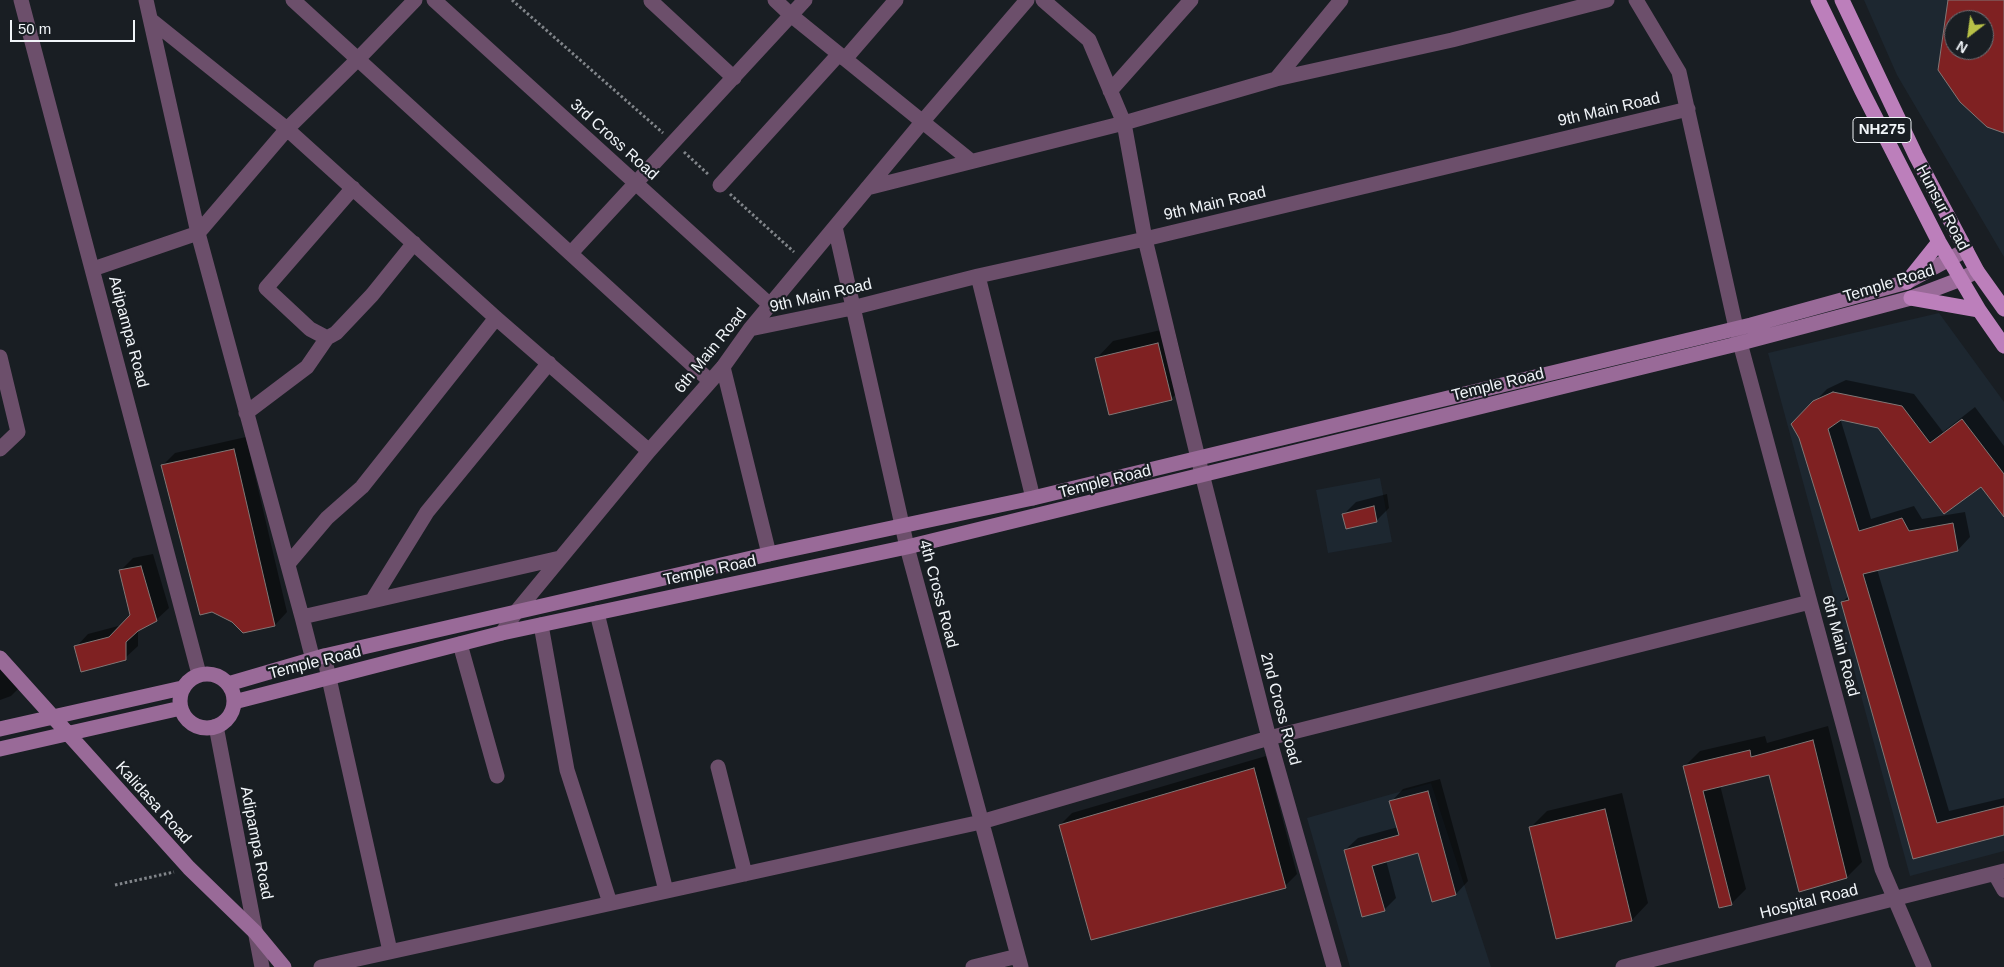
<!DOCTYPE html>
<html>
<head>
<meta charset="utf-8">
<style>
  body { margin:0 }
  #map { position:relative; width:2004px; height:967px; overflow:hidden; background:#191e23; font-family:Arial,sans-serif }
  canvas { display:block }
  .north { position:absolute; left:1944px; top:10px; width:50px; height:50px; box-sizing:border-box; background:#191e23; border:1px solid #6f7479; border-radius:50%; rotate:210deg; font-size:14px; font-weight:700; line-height:20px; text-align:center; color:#f1f5f9 }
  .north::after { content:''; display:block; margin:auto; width:18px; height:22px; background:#b8c147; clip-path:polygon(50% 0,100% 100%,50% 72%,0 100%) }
  .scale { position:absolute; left:10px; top:20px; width:125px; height:22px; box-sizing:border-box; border:2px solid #f1f5f9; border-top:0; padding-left:6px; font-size:15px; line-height:18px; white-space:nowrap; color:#f1f5f9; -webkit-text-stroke:4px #191e23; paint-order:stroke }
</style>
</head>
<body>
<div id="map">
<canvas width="2004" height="967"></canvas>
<div class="north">N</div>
<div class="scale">50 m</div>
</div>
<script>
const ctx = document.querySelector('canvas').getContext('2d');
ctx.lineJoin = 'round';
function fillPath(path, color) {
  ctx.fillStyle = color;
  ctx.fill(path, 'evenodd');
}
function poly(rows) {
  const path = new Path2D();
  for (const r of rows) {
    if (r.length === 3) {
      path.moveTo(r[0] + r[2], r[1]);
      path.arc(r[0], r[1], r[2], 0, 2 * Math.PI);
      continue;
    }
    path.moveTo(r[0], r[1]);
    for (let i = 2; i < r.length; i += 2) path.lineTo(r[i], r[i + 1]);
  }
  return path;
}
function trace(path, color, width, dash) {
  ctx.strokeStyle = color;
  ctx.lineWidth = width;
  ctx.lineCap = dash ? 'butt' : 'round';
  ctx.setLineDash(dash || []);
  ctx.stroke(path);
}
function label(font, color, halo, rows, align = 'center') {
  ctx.font = font + ' Arial,sans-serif';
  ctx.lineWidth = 4.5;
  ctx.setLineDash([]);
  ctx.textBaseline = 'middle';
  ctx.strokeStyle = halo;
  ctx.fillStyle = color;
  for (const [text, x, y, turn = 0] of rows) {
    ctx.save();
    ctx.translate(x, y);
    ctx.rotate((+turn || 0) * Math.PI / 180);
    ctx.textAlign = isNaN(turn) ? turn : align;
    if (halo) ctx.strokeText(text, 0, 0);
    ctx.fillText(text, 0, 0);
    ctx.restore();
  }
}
fillPath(poly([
  [1864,0,2004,0,2004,257,1897,75],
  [1954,20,1984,20,1984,50,1954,50],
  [1939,313,2004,402,2004,851,1910,876,1768,353],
  [1380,478,1392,542,1328,553,1316,490],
  [1431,783,1491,967,1350,967,1307,818]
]), '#1d2730');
fillPath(poly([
  [1174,327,1188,383,1171,399,1097,358,1113,341],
  [1846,380,1914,394,1943,432,1975,407,2004,446,2004,504,1982,485,1879,427,1840,418,1871,519,1914,506,1922,519,1965,512,1970,537,1958,550,1877,569,1949,811,2004,798,2004,834,1914,857,1842,602,1849,596,1800,437,1792,425,1827,389],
  [246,437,287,612,275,625,244,631,162,466,175,453],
  [1387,494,1389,508,1377,520,1347,527,1344,514,1356,502],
  [153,554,169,608,156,620,138,630,138,646,125,658,76,647,88,634,122,625,131,615,121,570,133,558],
  [0,666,19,688,11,696,0,700],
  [1828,726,1862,862,1847,877,1800,890,1770,773,1720,785,1746,889,1731,904,1684,767,1700,751,1765,736,1767,743],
  [1266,756,1297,874,1285,886,1060,825,1072,813],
  [1440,779,1468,881,1456,894,1433,900,1419,851,1386,860,1396,898,1384,910,1345,850,1358,838,1398,827,1391,802,1403,789],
  [1622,793,1648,903,1632,920,1557,937,1530,828,1547,811]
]), '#0007');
const building = poly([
  [1948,0,2004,0,2004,133,1987,127,1960,102,1938,70,1948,0],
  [1954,20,1984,20,1984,50,1954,50,1954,20],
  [1158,343,1172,400,1109,415,1095,358,1158,343],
  [1833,392,1902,406,1930,443,1962,419,2004,474,2004,517,1981,487,1944,514,1878,428,1841,420,1828,429,1859,531,1902,518,1909,531,1953,523,1958,551,1863,574,1937,823,2004,806,2004,835,1913,859,1841,602,1849,600,1799,438,1791,424,1813,401,1833,392],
  [234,449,275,626,243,633,232,622,212,612,200,615,161,465,234,449],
  [1374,506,1377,522,1346,529,1342,514,1374,506],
  [141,566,157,621,138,631,126,642,126,660,81,672,74,646,109,637,130,615,119,570,141,566],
  [1813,740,1847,878,1799,892,1769,775,1703,791,1732,905,1719,908,1683,766,1750,750,1751,757,1813,740],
  [1254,768,1286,888,1091,940,1059,825,1254,768],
  [1428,791,1456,895,1432,902,1418,853,1372,866,1385,911,1362,917,1344,850,1399,835,1389,801,1428,791],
  [1605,809,1632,921,1556,939,1529,827,1605,809]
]);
fillPath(building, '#7f2122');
trace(building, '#817776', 1);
trace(poly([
  [512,0,663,133],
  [684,152,709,175],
  [730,194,794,252],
  [115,885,174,872]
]), '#81858a', 3, [2.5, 2.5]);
trace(poly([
  [21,0,199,674],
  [146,0,198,233,302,617,560,558],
  [293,0,710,381],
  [434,0,770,305],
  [775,0,792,16,971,161],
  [1043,0,1089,40,1124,123,1145,239,1198,458,1269,738,1334,967],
  [1636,0,1679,72,1736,328,1882,869,1924,967],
  [651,1,734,78],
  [151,20,287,129,496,318,649,451],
  [845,59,896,0],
  [1276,79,1341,0],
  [1110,91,1191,0],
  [720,185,839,54],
  [867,188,1124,123,1276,79,1452,40,1607,0],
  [835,227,907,547,1021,967],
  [571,253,805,0],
  [93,269,198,233,287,129,358,59,415,0],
  [978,276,1033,498],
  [750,329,852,308,978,276,1145,239,1688,109],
  [327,338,310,329,266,288,353,188],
  [0,357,18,432,0,449],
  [723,367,769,554],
  [246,413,307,367,327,338,336,333,372,295,414,243],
  [288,564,327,518,362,487,496,318],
  [372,601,427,512,549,363],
  [597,613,666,891],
  [302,617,313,660],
  [541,625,567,770,610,903],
  [502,633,516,612,649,451,723,367,750,329,923,121,1027,0],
  [460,644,497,776],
  [324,656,390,951],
  [216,726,262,967],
  [718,767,745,874],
  [1995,874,2004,890],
  [321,967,981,822,1269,738,1810,602],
  [973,967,1018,956],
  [1623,967,2004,871]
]), '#6c4f6b', 15);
trace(poly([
  [0,658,189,868,255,932,284,967],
  [207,701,27],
  [228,684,324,656,769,554,1033,498,1751,325,1907,282,1966,250],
  [234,702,502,633,907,547,1741,343,1911,298,1961,279,1977,271],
  [0,729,182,688],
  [0,749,181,708]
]), '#996a98', 15);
trace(poly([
  [1818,0,1862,91,1939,242,1979,310,2004,346],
  [1842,0,1916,156,1977,271,2004,309],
  [1907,282,1939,242],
  [1911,298,1979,310]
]), '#bc7fbb', 15);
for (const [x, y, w] of [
  [1882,130,58]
]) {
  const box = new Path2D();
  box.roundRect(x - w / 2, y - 12.5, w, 25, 4);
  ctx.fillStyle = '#191e23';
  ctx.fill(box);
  trace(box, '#f1f5f9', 1);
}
label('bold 15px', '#f1f5f9', null, [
  ["NH275",1882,130]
]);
label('16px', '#f1f5f9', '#191e23', [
  ["9th Main Road",1609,110,-13],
  ["3rd Cross Road",614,140,42],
  ["9th Main Road",1215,204,-13],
  ["Hunsur Road",1942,208,62],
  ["Temple Road",1889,284,-17],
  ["9th Main Road",821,296,-13],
  ["Adipampa Road",128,332,75],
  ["6th Main Road",711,351,-51],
  ["Temple Road",1498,385,-14],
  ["Temple Road",1105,482,-14],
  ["Temple Road",710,571,-12],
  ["4th Cross Road",938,594,75],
  ["6th Main Road",1840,646,75],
  ["Temple Road",315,663,-14],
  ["2nd Cross Road",1280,709,75],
  ["Kalidasa Road",153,803,48],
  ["Adipampa Road",256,843,79],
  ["Hospital Road",1809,902,-14]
]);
</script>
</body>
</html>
